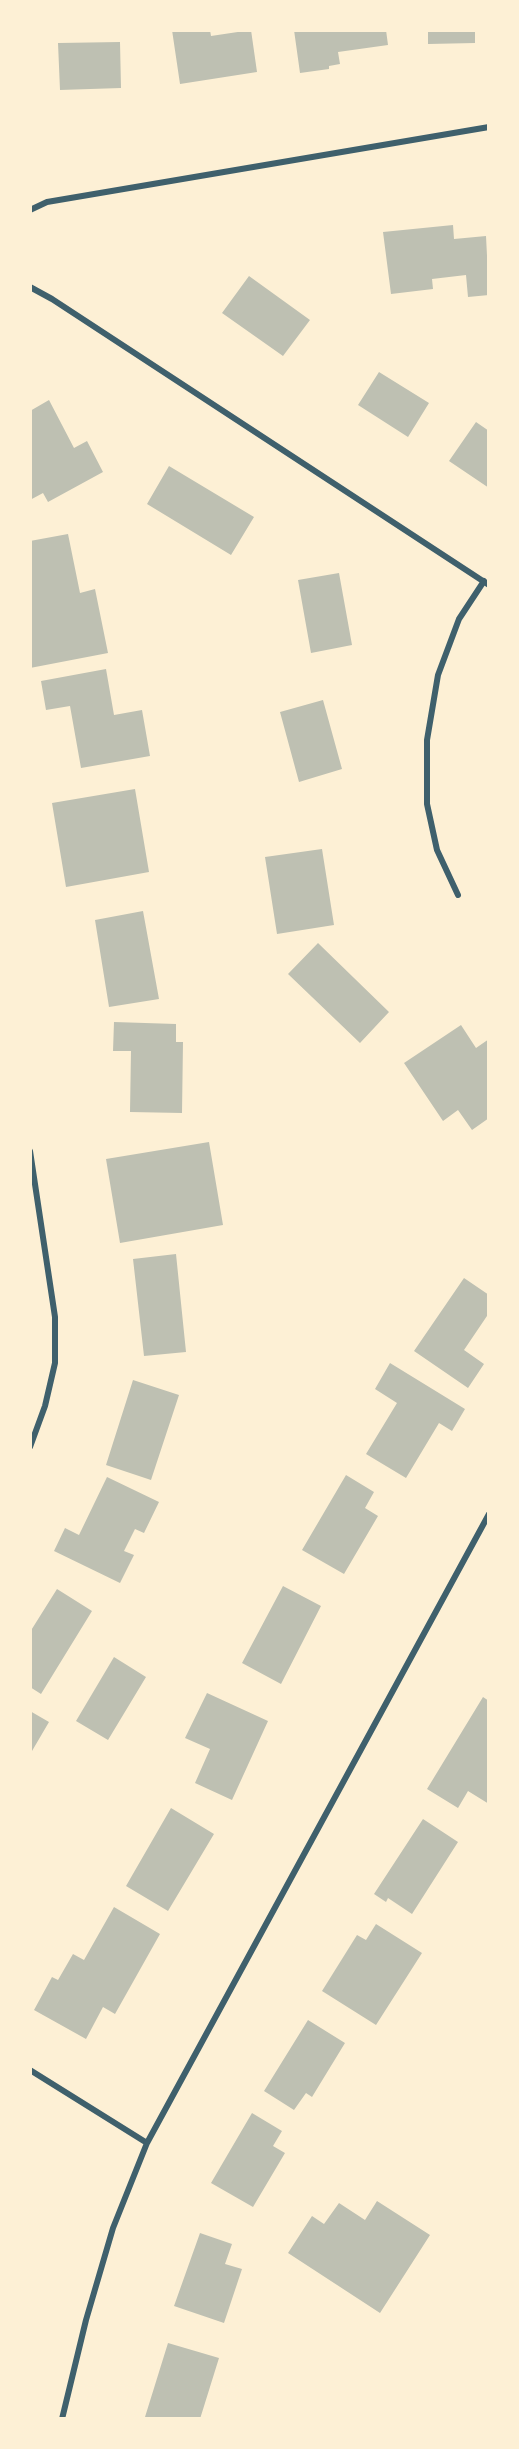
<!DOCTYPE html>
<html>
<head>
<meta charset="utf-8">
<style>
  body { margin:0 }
  #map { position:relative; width:519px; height:2449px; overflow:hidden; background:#fdf0d5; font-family:Signika,sans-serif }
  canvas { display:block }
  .frame { position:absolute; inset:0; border:32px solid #fdf0d5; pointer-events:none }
</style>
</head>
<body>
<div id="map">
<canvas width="519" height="2449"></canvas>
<div class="frame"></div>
</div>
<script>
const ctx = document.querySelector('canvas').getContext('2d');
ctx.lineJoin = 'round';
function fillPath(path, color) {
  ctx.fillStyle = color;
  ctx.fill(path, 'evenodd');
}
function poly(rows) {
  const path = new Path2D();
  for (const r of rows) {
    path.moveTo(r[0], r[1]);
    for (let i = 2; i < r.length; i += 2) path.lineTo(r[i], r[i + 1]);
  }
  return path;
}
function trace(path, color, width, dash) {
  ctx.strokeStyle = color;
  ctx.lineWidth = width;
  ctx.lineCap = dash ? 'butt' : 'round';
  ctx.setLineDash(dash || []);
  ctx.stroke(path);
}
fillPath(poly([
  [172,30,210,30,211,36,251,30,257,72,180,84],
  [294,30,386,30,388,45,338,52,340,64,329,66,329,69,300,73],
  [428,30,475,30,475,43,428,44],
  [120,42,121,88,60,90,58,43],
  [453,225,454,239,486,236,489,295,468,297,466,275,432,279,433,289,391,294,383,232],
  [249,276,310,320,283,356,222,313],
  [379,372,429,403,408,437,358,405],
  [49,400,74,448,87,441,103,472,48,502,43,493,30,500,30,411],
  [476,422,489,431,489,488,449,461],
  [169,466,254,517,231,555,147,504],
  [68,534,80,593,95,589,108,653,30,668,30,541],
  [339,573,352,645,311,653,298,580],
  [106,669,114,715,142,710,150,756,81,768,70,706,46,710,41,681],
  [323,700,342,769,299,782,280,712],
  [135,789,149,872,66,887,52,803],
  [322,849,334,925,277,934,265,857],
  [143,911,159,999,109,1007,95,920],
  [318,943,389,1012,360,1043,288,974],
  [114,1022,176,1024,176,1042,183,1042,182,1113,130,1112,131,1051,113,1051],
  [461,1025,476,1048,489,1039,489,1118,472,1130,458,1110,443,1121,404,1063],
  [209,1142,223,1225,120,1243,106,1159],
  [176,1254,186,1352,144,1356,133,1259],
  [464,1278,489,1295,489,1313,464,1350,484,1364,468,1388,414,1351],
  [390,1363,465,1409,452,1431,439,1423,406,1478,366,1454,397,1403,375,1389],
  [133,1380,179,1395,151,1480,106,1465],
  [346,1475,374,1492,365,1508,378,1516,344,1574,302,1550],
  [107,1477,159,1502,144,1533,135,1529,124,1551,134,1555,120,1583,54,1551,65,1528,79,1535],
  [283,1586,321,1606,281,1684,242,1663],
  [57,1589,92,1611,41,1694,30,1687,30,1632],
  [114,1657,146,1677,108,1740,76,1721],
  [207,1693,268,1721,232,1800,195,1783,210,1749,185,1738],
  [483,1697,489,1701,489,1804,468,1791,458,1808,427,1789],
  [30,1711,49,1722,32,1751,30,1750],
  [171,1808,214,1834,168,1911,126,1886],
  [423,1819,458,1842,412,1914,388,1898,386,1902,374,1894],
  [114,1907,160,1934,115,2014,103,2007,86,2039,34,2010,52,1977,58,1980,73,1954,84,1960],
  [376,1924,422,1953,376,2025,322,1991,357,1935,366,1940],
  [308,2020,345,2043,312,2097,306,2093,294,2110,264,2091],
  [252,2113,282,2131,273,2146,285,2153,253,2207,211,2183],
  [377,2201,430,2235,380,2313,288,2253,312,2216,324,2224,339,2203,365,2220],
  [200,2233,232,2244,225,2264,242,2269,224,2323,174,2306],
  [168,2343,219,2358,200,2419,153,2419,145,2417]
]), '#bec0b2');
trace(poly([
  [30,210,47,202,489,127],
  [30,287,52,299,489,585],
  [458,895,437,850,427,804,427,740,438,675,459,619,484,581],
  [30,1151,55,1317,55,1363,45,1406,30,1447],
  [30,2070,147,2143],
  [62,2419,86,2320,113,2228,147,2143,489,1514]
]), '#3f606c', 6);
</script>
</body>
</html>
